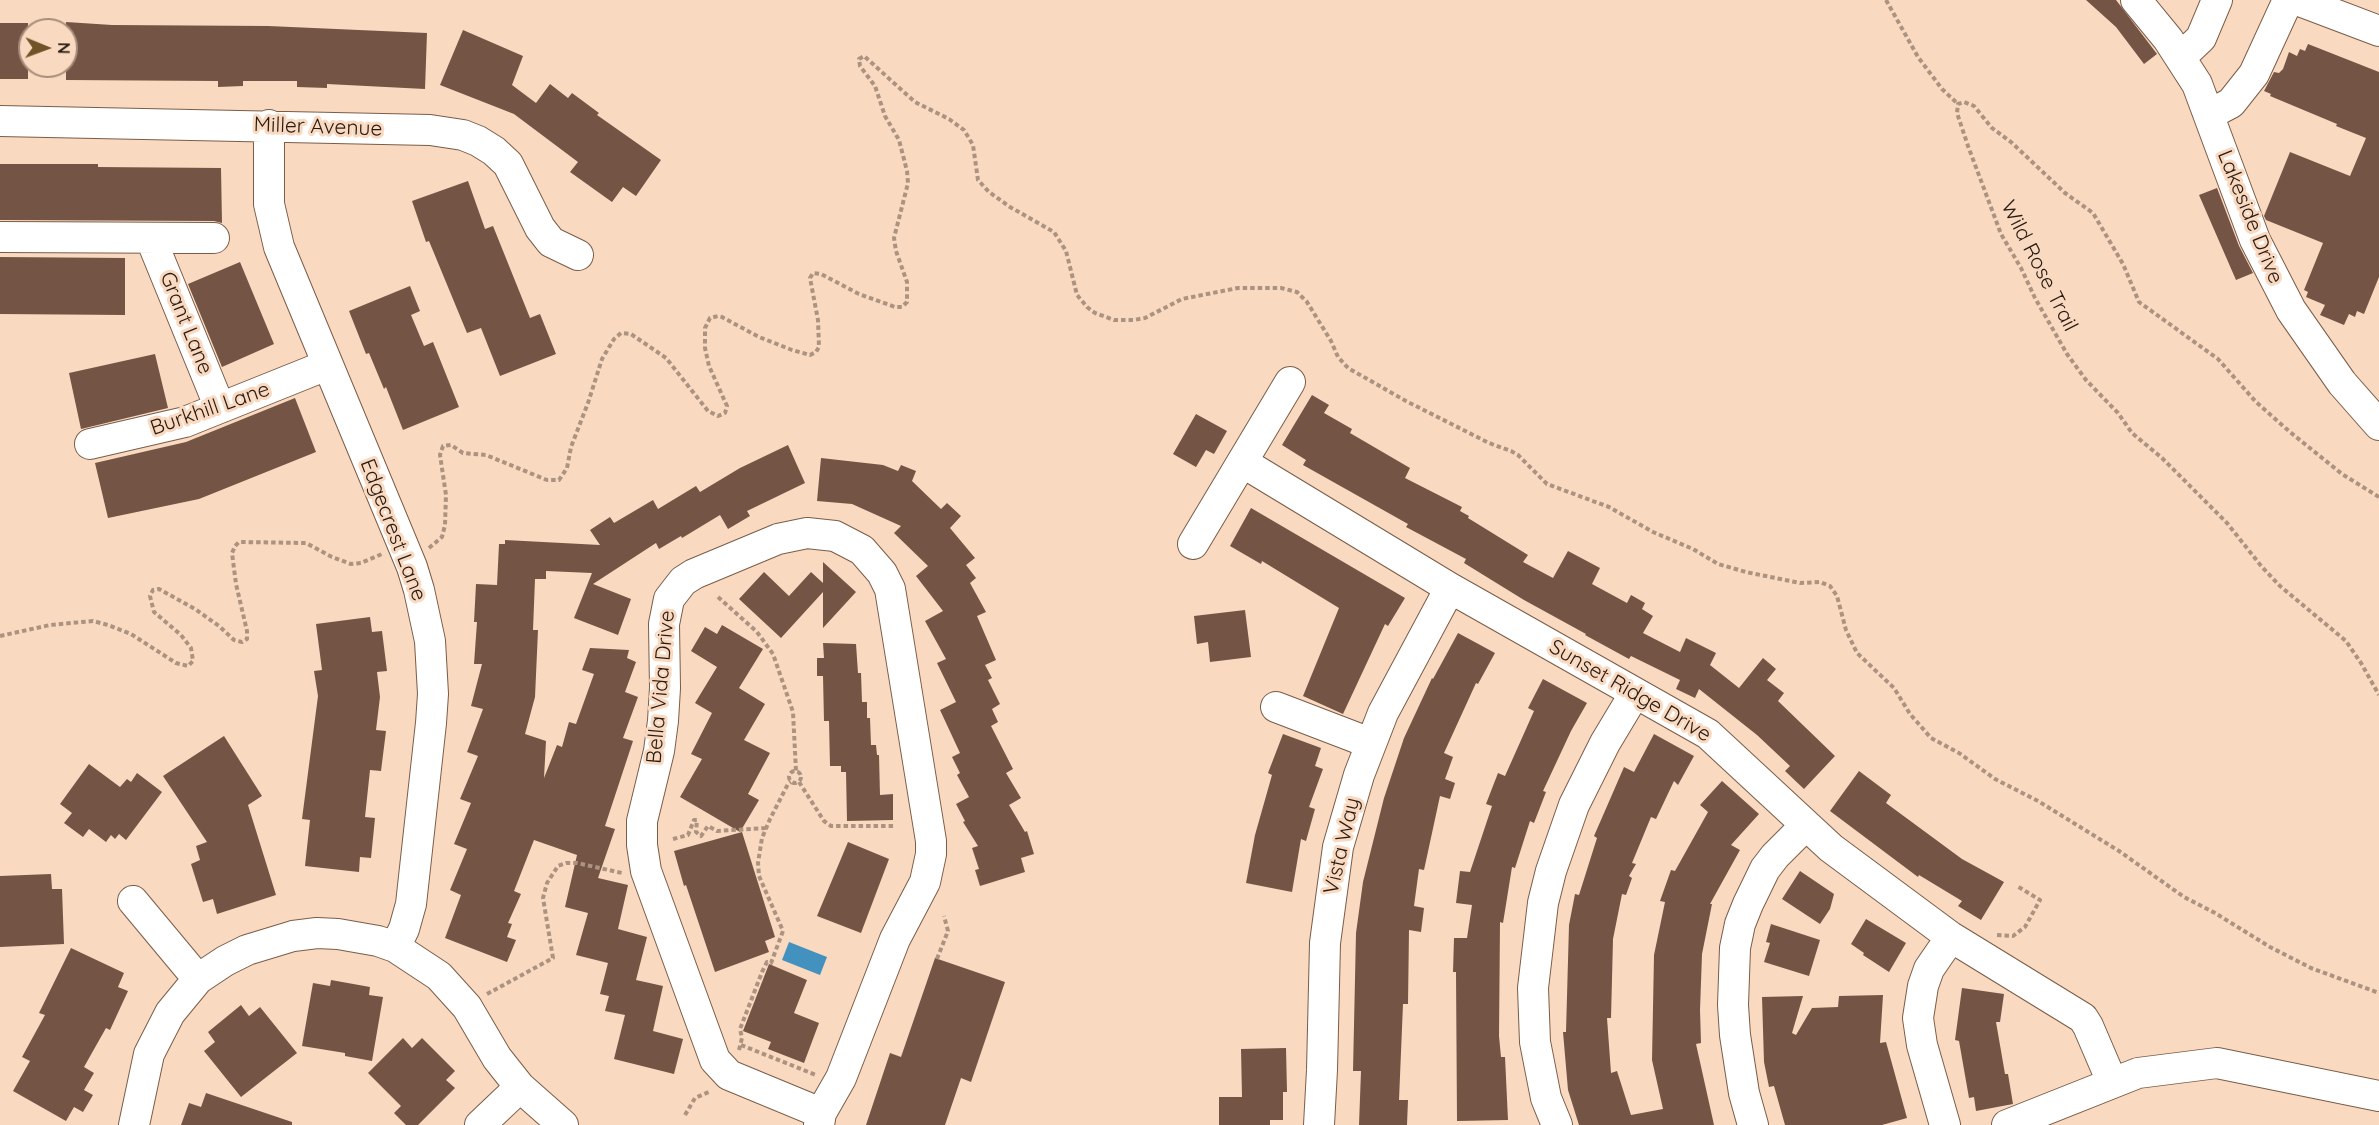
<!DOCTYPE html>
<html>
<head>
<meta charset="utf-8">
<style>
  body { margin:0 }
  #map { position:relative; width:2379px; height:1125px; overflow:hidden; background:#fad9c1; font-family:Quicksand,sans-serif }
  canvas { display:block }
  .north { position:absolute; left:18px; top:18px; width:60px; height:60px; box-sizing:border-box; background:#fad9c1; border:2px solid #a68d7b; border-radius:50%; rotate:91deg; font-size:16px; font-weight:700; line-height:24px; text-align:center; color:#271b12 }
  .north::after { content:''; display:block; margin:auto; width:21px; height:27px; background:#715328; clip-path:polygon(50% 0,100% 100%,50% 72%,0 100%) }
</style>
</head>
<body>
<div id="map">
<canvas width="2379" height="1125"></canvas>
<div class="north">N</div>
</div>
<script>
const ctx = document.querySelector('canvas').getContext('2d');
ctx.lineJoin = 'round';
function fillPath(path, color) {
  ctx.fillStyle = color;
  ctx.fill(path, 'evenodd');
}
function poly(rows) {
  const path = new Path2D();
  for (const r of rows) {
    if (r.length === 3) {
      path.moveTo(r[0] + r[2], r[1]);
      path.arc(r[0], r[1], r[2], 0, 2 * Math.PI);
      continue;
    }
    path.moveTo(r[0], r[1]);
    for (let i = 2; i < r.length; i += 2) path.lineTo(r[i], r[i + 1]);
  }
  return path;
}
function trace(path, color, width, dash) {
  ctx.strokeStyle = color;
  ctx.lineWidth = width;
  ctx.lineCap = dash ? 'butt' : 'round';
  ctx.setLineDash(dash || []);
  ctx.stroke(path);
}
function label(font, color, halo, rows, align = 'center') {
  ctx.font = font + ' Quicksand,sans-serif';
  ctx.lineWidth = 6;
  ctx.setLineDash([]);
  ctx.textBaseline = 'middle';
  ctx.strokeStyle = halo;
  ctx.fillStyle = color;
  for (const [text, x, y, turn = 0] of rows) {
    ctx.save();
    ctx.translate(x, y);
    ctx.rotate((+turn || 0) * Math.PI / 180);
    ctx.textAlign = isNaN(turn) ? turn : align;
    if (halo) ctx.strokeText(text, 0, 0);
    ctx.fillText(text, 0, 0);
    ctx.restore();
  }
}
fillPath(poly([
  [789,942,827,957,820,975,782,960]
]), '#4291be');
fillPath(poly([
  [2086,0,2116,0,2157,54,2144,64,2116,27],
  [66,22,112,25,268,26,427,33,425,89,327,84,327,88,297,87,297,81,243,81,243,86,218,87,218,81,66,80],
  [0,23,28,23,28,79,0,79],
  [463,30,523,56,512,85,536,103,550,84,568,98,572,93,599,113,597,115,661,160,636,196,623,187,612,202,570,172,578,162,514,114,440,85],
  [2308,44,2379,72,2379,277,2364,314,2357,311,2355,317,2349,314,2344,325,2320,315,2325,305,2306,297,2308,292,2304,290,2323,243,2266,220,2264,216,2290,152,2350,176,2366,138,2336,126,2337,124,2270,96,2271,94,2264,91,2274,72,2279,73,2283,69,2289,52,2297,56,2300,49,2305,51],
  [0,164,98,164,98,167,221,168,222,223,214,221,0,220],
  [468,181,485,229,493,226,530,318,540,314,556,354,500,376,481,328,467,333,429,241,426,242,412,201],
  [2217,188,2239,246,2253,273,2236,280,2199,195],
  [0,257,125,258,125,315,0,314],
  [240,262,274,344,222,367,188,284],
  [410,286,420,311,411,315,424,346,433,342,459,407,403,430,386,387,384,389,369,353,366,354,349,311],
  [155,354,168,408,81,429,69,373],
  [1312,395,1329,405,1324,413,1352,429,1350,433,1410,468,1405,478,1462,507,1460,511,1469,516,1468,518,1528,555,1523,562,1553,578,1568,551,1600,568,1592,584,1627,603,1631,595,1645,603,1642,609,1653,616,1643,633,1680,652,1686,638,1716,653,1710,665,1739,688,1763,658,1776,669,1767,680,1784,693,1778,701,1835,756,1804,789,1785,771,1790,766,1757,735,1699,689,1695,698,1676,689,1680,680,1631,656,1629,659,1585,635,1586,634,1524,600,1464,563,1466,559,1406,527,1408,524,1303,465,1306,460,1282,445],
  [295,398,316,452,199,499,108,518,95,463,186,442],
  [1196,414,1227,431,1214,454,1206,450,1196,467,1173,454],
  [788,445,805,483,747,511,750,516,728,529,720,515,682,538,681,536,659,549,656,543,593,584,631,599,618,635,574,618,592,573,546,571,546,579,535,579,533,630,538,630,535,697,525,734,546,741,544,778,557,745,562,747,569,722,576,724,594,674,582,670,590,648,629,650,627,658,636,662,625,692,638,697,623,738,633,741,605,826,615,829,598,878,628,885,618,929,647,937,636,980,663,986,653,1031,683,1039,674,1074,614,1059,625,1015,605,1011,609,996,600,994,608,963,576,955,588,913,565,907,577,855,534,840,514,891,521,894,508,923,512,924,507,937,516,940,507,962,445,938,461,895,450,890,467,849,454,844,471,803,460,799,478,756,467,752,483,709,471,706,482,664,474,664,477,622,474,622,476,584,497,585,499,544,505,544,505,540,600,545,590,530,610,517,614,523,653,500,658,509,696,486,700,492,740,468],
  [821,458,883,465,898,471,901,465,916,471,912,481,941,509,947,503,961,516,950,528,975,558,966,565,976,578,970,583,986,612,977,616,996,660,985,665,992,678,988,680,1000,704,992,709,998,722,991,726,1013,769,1006,773,1021,798,1009,805,1025,832,1027,831,1034,854,1021,858,1025,872,980,886,975,870,979,869,972,848,978,846,963,822,965,821,956,804,969,797,957,775,960,773,952,757,960,753,940,710,956,702,937,663,946,659,925,621,943,611,916,576,928,566,894,533,901,526,852,504,817,501],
  [1251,508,1405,598,1388,626,1385,624,1343,714,1303,696,1339,608,1262,561,1261,564,1230,546],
  [823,562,856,592,823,628,823,592,781,638,739,599,764,572,789,596,811,572,823,583],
  [1245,610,1251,657,1210,662,1208,642,1197,644,1194,616],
  [370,617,372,632,382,631,387,671,377,672,380,697,376,730,386,731,381,771,370,770,365,817,375,818,371,858,360,857,359,872,305,866,310,820,302,819,318,696,314,671,322,670,316,624],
  [722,625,763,649,739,688,765,704,744,740,770,753,748,794,759,800,740,832,680,797,702,759,691,754,712,713,695,703,717,667,691,651,705,627,717,634],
  [1458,633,1495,653,1478,684,1476,683,1444,753,1453,757,1445,779,1455,783,1450,799,1440,796,1424,870,1419,869,1414,906,1424,908,1421,932,1409,930,1408,1004,1403,1004,1399,1100,1408,1100,1407,1125,1359,1125,1361,1071,1353,1071,1356,933,1363,882,1384,798,1404,738,1432,678,1433,679],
  [823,643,856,644,858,673,861,673,862,702,867,702,867,718,870,718,871,745,876,745,877,755,879,755,880,795,893,794,893,820,847,821,846,772,841,772,841,766,830,766,829,721,824,721,823,676,817,676,817,658,824,658],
  [1543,679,1587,703,1571,731,1543,791,1546,792,1534,823,1530,821,1515,868,1512,867,1503,923,1500,922,1499,1036,1501,1057,1505,1057,1508,1120,1457,1121,1456,972,1453,972,1454,938,1467,938,1472,905,1456,903,1460,871,1470,872,1492,806,1486,804,1498,773,1505,776,1534,711,1528,708],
  [1283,734,1321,748,1315,766,1323,769,1309,807,1315,809,1306,841,1301,839,1292,892,1246,883,1255,835,1272,775,1268,773],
  [1654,734,1694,756,1678,785,1674,781,1656,819,1651,817,1632,863,1636,864,1629,876,1632,878,1626,895,1622,894,1613,939,1611,1018,1607,1018,1611,1073,1617,1071,1631,1115,1663,1109,1652,1060,1654,955,1665,902,1660,901,1671,870,1675,871,1708,812,1700,805,1722,781,1759,814,1731,845,1740,850,1710,904,1712,904,1702,954,1700,1010,1701,1043,1696,1044,1714,1125,1579,1125,1568,1090,1563,1032,1566,1032,1569,925,1575,894,1579,895,1597,838,1594,836,1611,797,1624,767,1634,772],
  [224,736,262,796,248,805,276,895,217,914,213,899,203,902,191,864,200,860,196,846,207,842,163,776],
  [89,764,120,787,127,779,131,782,137,773,162,792,126,840,119,834,115,839,111,835,106,842,89,829,83,837,64,823,72,813,60,804],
  [1859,771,1891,795,1886,803,1962,859,2004,882,1981,920,1958,906,1962,901,1919,875,1918,877,1830,811],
  [742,832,775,937,765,941,769,952,715,972,686,885,684,886,674,851],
  [848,842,889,859,861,933,817,916],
  [1800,871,1834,894,1830,909,1820,924,1782,899],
  [51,874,52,889,62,889,64,944,0,947,0,876],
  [1866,919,1906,943,1889,972,1863,955,1864,953,1851,944],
  [1771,924,1820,940,1809,976,1764,962,1770,943,1766,942],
  [71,948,124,973,118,987,128,991,110,1030,106,1028,84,1067,94,1073,84,1090,93,1095,83,1112,74,1107,66,1121,13,1091,30,1061,22,1057,45,1015,39,1013],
  [935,958,1005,982,971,1082,961,1078,945,1125,866,1125,890,1053,901,1057],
  [769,964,807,980,794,1013,819,1023,804,1063,768,1049,771,1042,743,1031],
  [331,980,370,987,369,995,383,997,372,1061,345,1056,345,1053,302,1046,313,983,330,986],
  [1962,988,2004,994,2000,1022,1996,1022,2005,1074,2008,1074,2013,1104,1976,1111,1974,1097,1969,1098,1959,1041,1955,1040],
  [1883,995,1880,1043,1886,1042,1907,1118,1882,1125,1785,1125,1774,1086,1769,1087,1764,1062,1762,997,1803,996,1792,1033,1796,1035,1812,1008,1838,1007,1839,996],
  [241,1005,249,1016,260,1007,297,1053,241,1097,204,1051,215,1042,208,1032],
  [403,1038,412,1048,422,1038,455,1071,446,1080,455,1088,418,1125,406,1125,394,1113,401,1106,368,1073],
  [1286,1048,1287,1092,1283,1092,1283,1120,1270,1120,1270,1125,1219,1125,1219,1097,1242,1097,1241,1049],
  [206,1093,292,1122,292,1125,181,1125,189,1103,201,1107]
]), '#745444');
const minor = poly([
  [2136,0,2168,39,2197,84,2255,240,2291,310,2342,383,2379,425],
  [2297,0,2379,31],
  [2181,57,2201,38,2217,0],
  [2210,114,2231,103,2254,74,2288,0],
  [0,121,430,130,463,135,478,141,494,151,508,164,540,228,551,242,578,255],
  [269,125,269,204,279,247,412,567,419,590,430,641,433,694,431,723,411,904,404,929,395,947],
  [0,237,214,238],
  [151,239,220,408],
  [90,444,185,422,327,365],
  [1242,462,1450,588,1708,734,1831,848,1951,937,2083,1018,2088,1026,2112,1082],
  [1193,544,1290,382],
  [1276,707,1370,743],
  [133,901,198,979],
  [134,1125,149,1054,170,1013,198,979,225,961,247,950,293,936,317,933,338,934,378,941,395,947,439,976,467,1007,497,1058,520,1087,563,1125],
  [480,1125,520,1087],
  [819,1125,821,1113,841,1078,895,939,925,882,931,854,931,841,890,589,882,573,862,550,835,536,807,533,778,539,694,574,683,581,669,599,664,624,665,688,663,721,659,751,642,821,642,845,646,871,715,1060,729,1075,821,1113],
  [1319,1125,1322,1070,1325,943,1338,847,1359,775,1383,713,1450,588],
  [1557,1125,1546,1098,1535,1042,1533,988,1543,903,1551,871,1574,805,1605,743,1635,693],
  [1753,1125,1744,1093,1735,1035,1733,1005,1735,948,1740,924,1748,904,1765,869,1775,856,1806,825],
  [1945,1125,1922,1045,1918,1018,1923,986,1929,969,1951,937],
  [2007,1125,2138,1073,2217,1063,2379,1096]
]);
trace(minor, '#7a5d48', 32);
trace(poly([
  [1886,0,1918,57,1942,89,1958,104],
  [2379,497,2342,474,2290,432,2256,402,2218,359,2139,302,2123,264,2093,213,2065,193,2011,142,1992,128,1974,106,1964,102,1958,104,1957,113,1968,146,2001,234,2021,268,2035,298,2067,354,2086,380,2118,413,2132,433,2162,458,2227,523,2262,567,2280,586,2346,641,2361,663,2379,695],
  [429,548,442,537,445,525,446,495,440,455,443,446,451,445,463,453,486,455,547,480,559,480,567,468,571,447,588,403,602,359,614,339,621,333,631,334,666,358,708,411,718,416,725,413,727,406,709,366,705,348,705,328,710,318,718,316,722,317,759,337,792,350,810,355,816,352,819,347,818,320,810,278,813,273,821,274,859,294,895,307,902,307,907,302,907,282,896,251,894,238,908,183,907,171,899,140,885,116,875,86,860,66,859,59,864,56,915,102,949,119,964,130,973,145,978,180,989,192,1010,207,1054,232,1066,251,1077,295,1087,307,1095,313,1114,320,1134,320,1145,318,1182,299,1238,288,1281,288,1297,292,1307,302,1331,341,1338,357,1348,368,1406,401,1489,443,1511,451,1518,455,1547,484,1609,507,1653,532,1693,549,1718,564,1746,572,1800,583,1820,582,1830,586,1837,596,1846,630,1857,653,1894,688,1910,714,1931,738,1959,753,1995,779,2038,801,2119,851,2184,897,2215,913,2270,947,2311,968,2379,993],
  [718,597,757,632,773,654,793,712,796,771],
  [0,636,50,625,93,621,108,625,131,634,176,663,188,666,193,661,191,648,181,635,154,612,150,596,153,590,159,589,195,609,219,626,234,640,242,642,247,639,247,631,236,584,232,553,235,546,239,542,306,543,332,557,351,564,361,563,382,554],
  [795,777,6],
  [799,782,824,821,831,826,896,826],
  [673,839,688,835,694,820,697,820,696,832,701,836,708,826,717,831,766,828],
  [1997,935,2013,936,2025,927,2040,900,2017,886],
  [937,959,948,931,944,916],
  [487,994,553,958,543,898,547,883,558,866,566,863,577,863,622,873],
  [741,1045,816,1075],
  [739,1050,742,1038,740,1029,762,972,767,962,771,963,783,931,759,876,758,863,762,838,770,819,788,784,791,782],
  [685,1115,695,1098,711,1091]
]), '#ac9380', 4, [4.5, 3]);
trace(minor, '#fff', 30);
label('21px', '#271b12', '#fad9c1', [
  ["Miller Avenue",318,127,2],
  ["Lakeside Drive",2250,217,68],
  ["Wild Rose Trail",2039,266,63],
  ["Grant Lane",186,323,68],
  ["Burkhill Lane",210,409,-19],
  ["Edgecrest Lane",393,530,69],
  ["Bella Vida Drive",661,687,-85],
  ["Sunset Ridge Drive",1630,691,30],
  ["Vista Way",1342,846,-77]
]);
</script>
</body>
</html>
